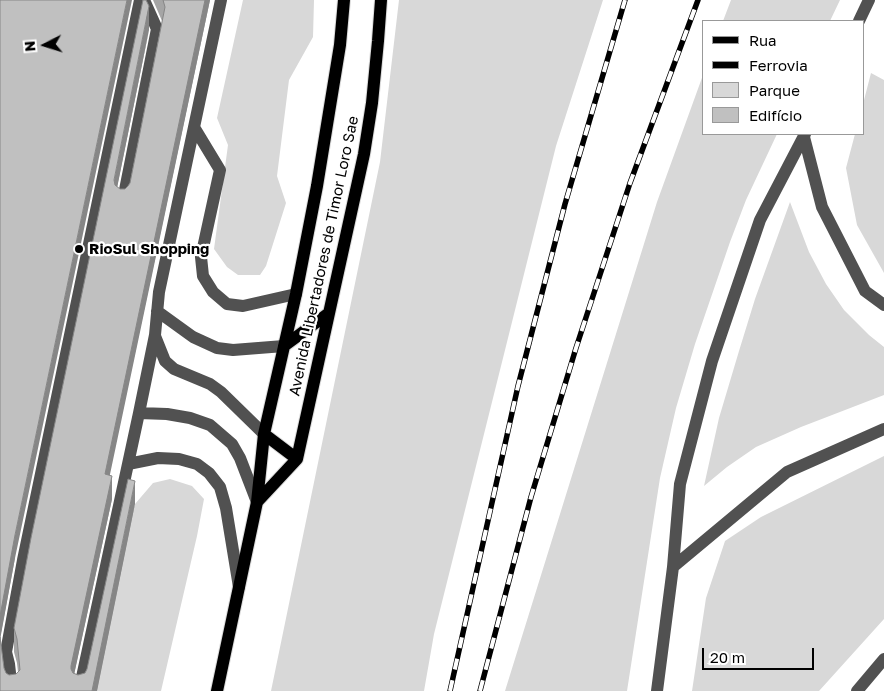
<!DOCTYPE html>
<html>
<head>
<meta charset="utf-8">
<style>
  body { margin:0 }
  #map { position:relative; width:884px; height:691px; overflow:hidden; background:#fff; font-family:"Golos Text",sans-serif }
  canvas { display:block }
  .legend { position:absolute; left:702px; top:20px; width:162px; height:115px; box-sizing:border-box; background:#fff; border:1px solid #999; margin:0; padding:6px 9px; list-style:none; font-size:15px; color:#000 }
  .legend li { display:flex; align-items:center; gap:10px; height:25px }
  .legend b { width:25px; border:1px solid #999 }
  .north { position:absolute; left:20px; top:20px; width:50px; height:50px; -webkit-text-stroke:4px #fff; paint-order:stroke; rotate:265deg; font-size:14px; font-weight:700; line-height:20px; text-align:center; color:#000 }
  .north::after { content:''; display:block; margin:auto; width:18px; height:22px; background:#000; clip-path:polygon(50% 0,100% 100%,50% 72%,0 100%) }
  .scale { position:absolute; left:702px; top:648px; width:112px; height:22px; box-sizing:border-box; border:2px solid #000; border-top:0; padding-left:6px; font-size:15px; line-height:18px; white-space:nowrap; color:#000; -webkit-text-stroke:4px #fff; paint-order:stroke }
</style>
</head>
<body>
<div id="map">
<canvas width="884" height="691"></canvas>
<ul class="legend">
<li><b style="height:6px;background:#000"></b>Rua</li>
<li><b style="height:6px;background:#000"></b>Ferrovia</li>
<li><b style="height:14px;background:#d8d8d8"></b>Parque</li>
<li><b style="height:14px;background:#c0c0c0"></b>Edifício</li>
</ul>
<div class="north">N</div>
<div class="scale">20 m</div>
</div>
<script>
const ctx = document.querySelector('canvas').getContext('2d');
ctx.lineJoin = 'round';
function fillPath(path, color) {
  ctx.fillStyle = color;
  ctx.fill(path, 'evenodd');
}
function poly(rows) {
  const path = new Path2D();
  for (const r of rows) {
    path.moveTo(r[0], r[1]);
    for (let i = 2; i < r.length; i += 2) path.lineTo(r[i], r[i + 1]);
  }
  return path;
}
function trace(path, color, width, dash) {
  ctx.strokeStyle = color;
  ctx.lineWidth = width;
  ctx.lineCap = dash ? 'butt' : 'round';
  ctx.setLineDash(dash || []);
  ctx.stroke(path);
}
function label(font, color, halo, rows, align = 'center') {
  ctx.font = font + ' "Golos Text",sans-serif';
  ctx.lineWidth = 4.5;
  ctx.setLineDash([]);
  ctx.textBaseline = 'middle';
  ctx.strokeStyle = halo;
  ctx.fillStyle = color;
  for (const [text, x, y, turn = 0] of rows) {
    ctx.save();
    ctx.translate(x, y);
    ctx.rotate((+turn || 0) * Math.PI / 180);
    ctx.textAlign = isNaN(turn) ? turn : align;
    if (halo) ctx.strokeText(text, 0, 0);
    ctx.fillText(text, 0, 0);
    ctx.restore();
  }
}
fillPath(poly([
  [243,0,314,0,313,37,289,80,277,176,286,203,266,266,260,275,238,275,227,267,214,249,228,145,217,118],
  [399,0,603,0,556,146,434,634,424,691,271,691,380,162],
  [731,0,840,0,830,21,723,21],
  [871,73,884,80,884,273,857,225,846,168,855,134,863,134,863,104],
  [703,75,703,134,777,134,746,200,730,242,695,344,676,408,660,478,627,691,505,691,657,202],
  [790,202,809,252,826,284,844,310,869,335,884,347,884,395,801,427,756,447,727,467,704,486,719,418,739,351,755,299],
  [884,456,884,619,819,691,692,691,706,598,725,541,761,517],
  [170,479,192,486,204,499,197,536,161,691,97,691,135,504,153,483]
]), '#d8d8d8');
const major = poly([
  [284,346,329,313],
  [264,434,297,459],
  [257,502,297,459,364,154,372,103,378,41,381,0],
  [217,691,257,502,264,434,296,294,317,186,340,45,344,0]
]);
trace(major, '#dbdbdb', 14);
trace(poly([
  [859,21,869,0],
  [194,127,220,170,201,257,203,276,213,292,227,304,243,306,296,294],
  [804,137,822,207,865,291,884,305],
  [122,205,157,29,144,0],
  [157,311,193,337,217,348,233,350,284,346],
  [155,336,165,361,174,369,210,384,221,392,264,434],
  [139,413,167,414,190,418,210,425,232,444,240,458,257,502],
  [128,464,158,458,179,459,197,464,209,473,220,487,226,508,239,587],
  [673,567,787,472,884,429],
  [12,691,9,664,6,652,23,560,140,0],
  [79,691,139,413,155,335,159,292,221,0],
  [657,691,673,567,680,484,712,361,760,220,805,134],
  [857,691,884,659]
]), '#515151', 12);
trace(major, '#000', 12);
const rail = poly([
  [450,691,518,386,565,204,625,0],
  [480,691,531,497,576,348,630,183,698,0]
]);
trace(rail, '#000', 5.5);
trace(rail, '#fff', 4, [11]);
fillPath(poly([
  [0,0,15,558,0,638,4,668,6,673,9,675,16,674,18,672,17,663,14,652,14,628,149,30,117,187,120,189,125,189,128,186,130,183,162,21,153,0,210,0,109,475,112,499,74,674,78,675,85,673,87,669,135,504,97,691,0,691]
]), '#a5a5a5');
fillPath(poly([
  [127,0,132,0,15,558,0,640,0,616,15,535],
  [205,0,210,0,105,498,105,474],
  [149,6,149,30,114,203,114,180],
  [112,476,112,499,71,689,71,666],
  [135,481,135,504,97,691,92,691]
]), '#868686');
const building = poly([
  [0,0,127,0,15,535,0,616,0,0],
  [143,0,146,0,149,6,114,180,115,185,120,189,125,189,128,186,130,183,165,7,163,0,205,0,105,474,112,476,71,666,71,669,73,673,78,675,85,673,87,669,128,479,135,481,92,691,0,691,0,637,4,668,6,673,9,675,16,674,20,670,17,639,14,628,31,538,143,0]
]);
fillPath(building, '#c0c0c0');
trace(building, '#868686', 1);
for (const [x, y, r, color] of [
  [79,249,5,"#000"]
]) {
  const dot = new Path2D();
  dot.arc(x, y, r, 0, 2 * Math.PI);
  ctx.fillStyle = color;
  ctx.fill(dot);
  trace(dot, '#fff', 2);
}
label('bold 15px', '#000', '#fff', [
  ["RioSul Shopping",89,249]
], 'left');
label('15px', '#000', '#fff', [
  ["Avenida Libertadores de Timor Loro Sae",324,256,-78]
]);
</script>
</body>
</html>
